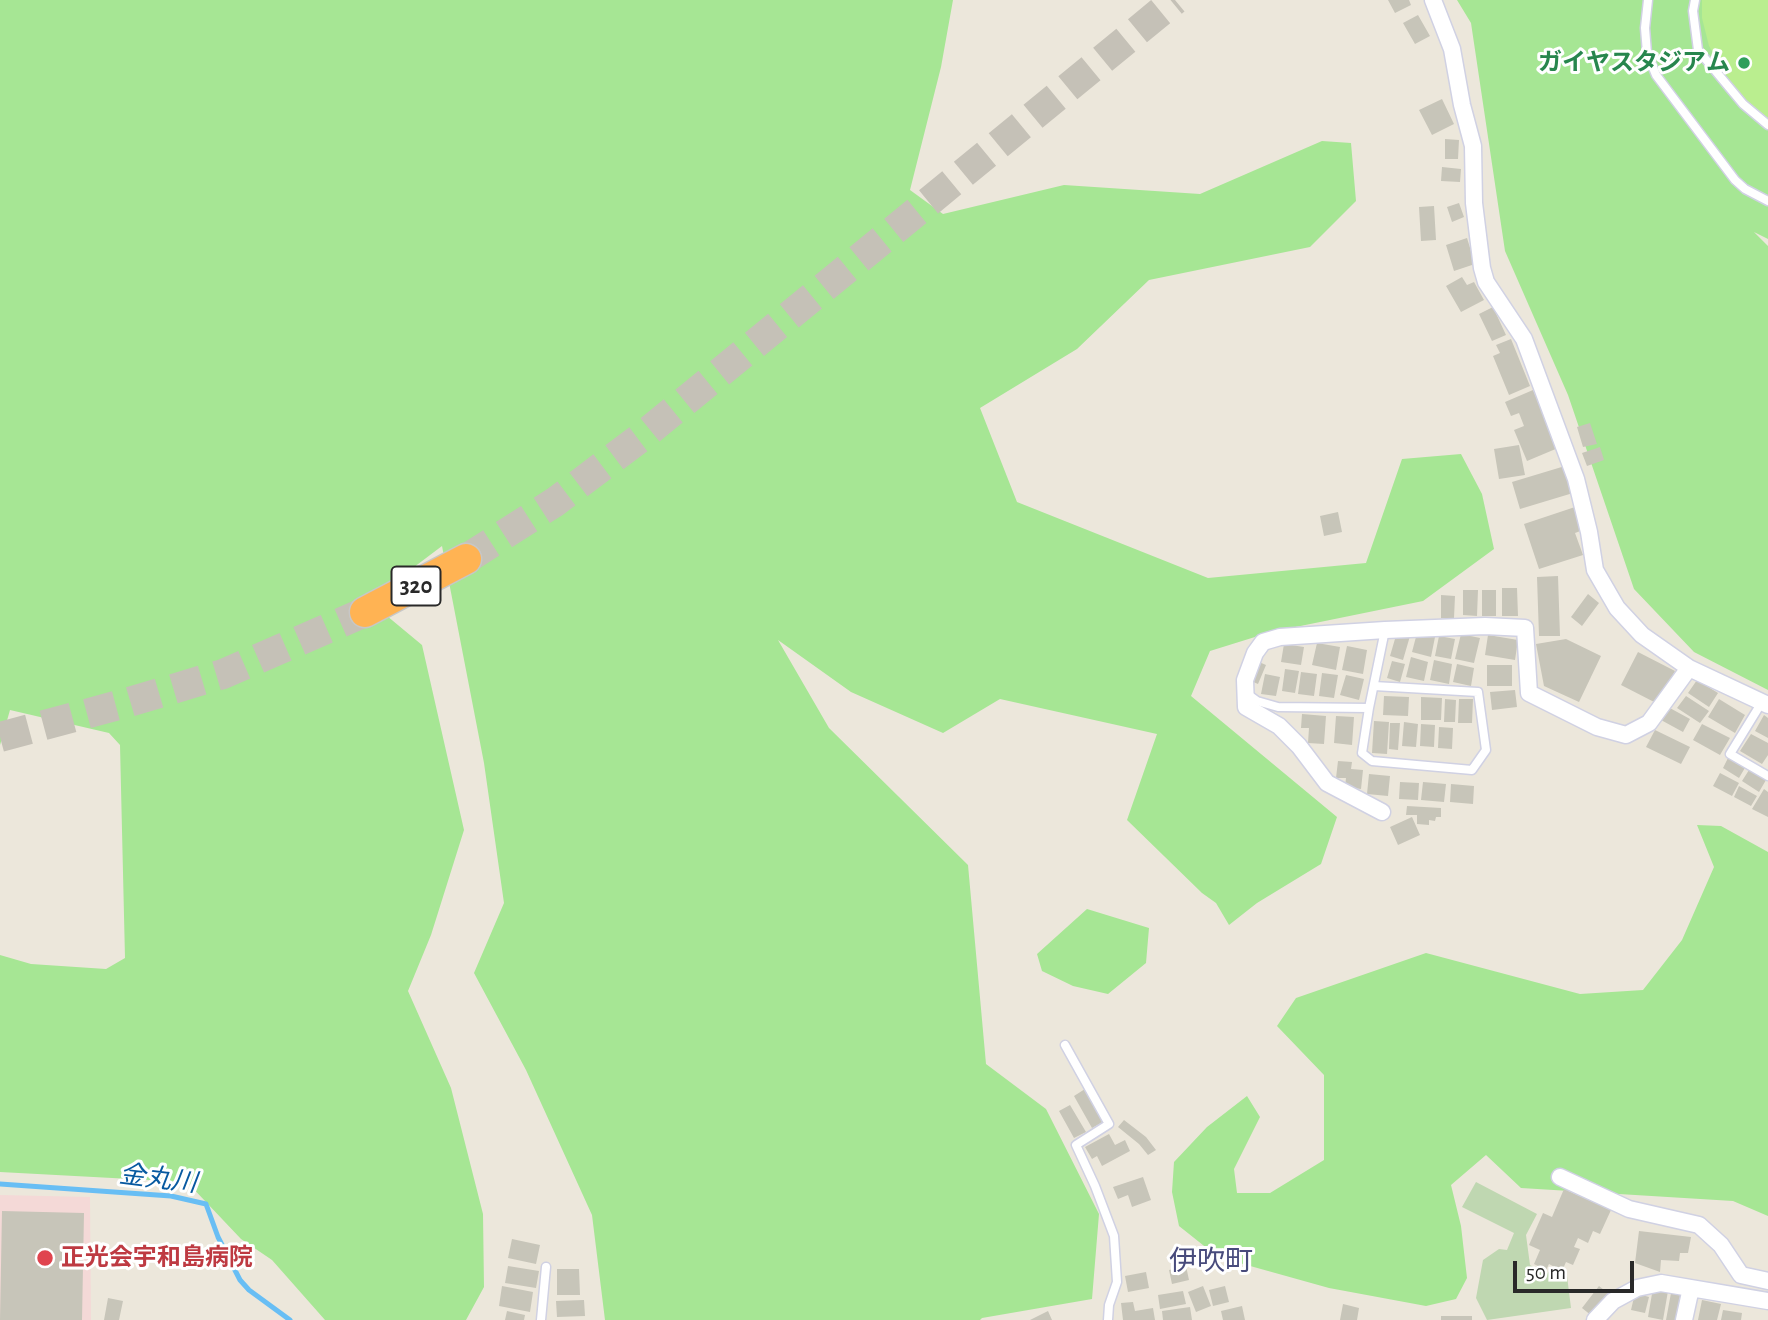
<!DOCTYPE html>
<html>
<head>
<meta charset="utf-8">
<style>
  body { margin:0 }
  #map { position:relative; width:1768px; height:1320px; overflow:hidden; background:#ece7db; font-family:"Alegreya Sans",sans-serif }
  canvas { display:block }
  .scale { position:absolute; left:1513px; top:1261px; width:121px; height:32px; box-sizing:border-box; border:4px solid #292929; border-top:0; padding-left:9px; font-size:21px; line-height:24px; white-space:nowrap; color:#292929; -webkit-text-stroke:5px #fff; paint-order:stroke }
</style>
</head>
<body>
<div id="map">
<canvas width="1768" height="1320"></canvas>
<div class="scale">50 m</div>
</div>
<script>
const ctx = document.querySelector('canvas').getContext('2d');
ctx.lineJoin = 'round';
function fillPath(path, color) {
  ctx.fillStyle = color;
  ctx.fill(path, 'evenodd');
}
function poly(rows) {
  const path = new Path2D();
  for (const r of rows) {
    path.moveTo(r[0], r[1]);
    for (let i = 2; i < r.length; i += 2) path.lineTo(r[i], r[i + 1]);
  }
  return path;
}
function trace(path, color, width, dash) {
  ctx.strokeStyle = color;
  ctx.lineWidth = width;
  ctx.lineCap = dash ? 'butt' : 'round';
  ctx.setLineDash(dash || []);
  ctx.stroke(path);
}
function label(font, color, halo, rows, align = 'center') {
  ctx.font = font + ' "Alegreya Sans","Noto Sans JP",sans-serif';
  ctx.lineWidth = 6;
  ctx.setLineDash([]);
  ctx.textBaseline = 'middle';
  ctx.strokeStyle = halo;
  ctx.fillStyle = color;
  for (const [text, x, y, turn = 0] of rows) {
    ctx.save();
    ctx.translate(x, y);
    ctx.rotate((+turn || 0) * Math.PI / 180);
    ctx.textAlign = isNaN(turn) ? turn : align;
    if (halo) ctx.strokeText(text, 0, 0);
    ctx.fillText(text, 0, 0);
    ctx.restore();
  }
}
fillPath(poly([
  [0,1195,90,1197,91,1320,0,1320]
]), '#f4d9d7');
fillPath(poly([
  [0,0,953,0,941,67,910,190,943,214,1064,185,1200,194,1322,141,1351,143,1356,201,1310,247,1149,280,1077,349,980,408,1017,502,1208,578,1366,563,1402,459,1461,454,1482,494,1494,549,1423,601,1271,632,1210,651,1191,696,1337,817,1321,864,1257,903,1229,925,1216,903,1202,893,1127,820,1157,734,1000,699,943,733,851,692,778,640,829,728,968,865,986,1064,1046,1109,1099,1214,1092,1299,982,1318,980,1320,605,1320,592,1215,526,1070,474,973,504,903,484,763,442,546,369,601,422,645,464,830,431,935,408,991,451,1088,483,1214,484,1287,466,1320,325,1320,272,1260,241,1239,187,1182,0,1172,0,955,31,964,106,969,125,958,120,745,109,733,10,710,0,745],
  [1457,0,1768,0,1768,239,1754,232,1768,246,1768,690,1694,652,1634,589,1568,395,1505,251,1471,23],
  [1697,825,1721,826,1768,852,1768,1216,1733,1201,1521,1188,1486,1155,1451,1185,1461,1226,1467,1278,1456,1299,1426,1306,1329,1288,1218,1257,1179,1226,1172,1192,1174,1162,1207,1127,1247,1096,1260,1117,1234,1169,1237,1193,1270,1193,1324,1160,1324,1075,1277,1026,1296,998,1426,953,1580,994,1643,990,1682,940,1714,867],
  [1087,909,1149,928,1146,963,1108,994,1073,986,1042,971,1037,954]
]), '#a6e694');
fillPath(poly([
  [1476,1182,1537,1214,1526,1235,1530,1265,1546,1275,1550,1270,1567,1276,1571,1308,1487,1320,1476,1298,1483,1260,1499,1249,1507,1250,1514,1233,1462,1207]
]), '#bfd7b1');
fillPath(poly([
  [1702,0,1768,0,1768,121,1752,107,1730,81,1709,46,1702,18]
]), '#baee8f');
trace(poly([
  [0,1184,171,1196,206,1204,218,1237,240,1280,249,1290,290,1320]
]), '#68bef4', 5);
fillPath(poly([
  [1388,0,1409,0,1411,5,1395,13],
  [1418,15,1430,36,1415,44,1403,23],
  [1442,99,1454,124,1432,135,1419,110],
  [1445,139,1459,140,1458,159,1445,159],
  [1442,167,1461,169,1460,182,1441,181],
  [1459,203,1464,217,1452,222,1447,207],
  [1434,206,1436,240,1421,241,1419,207],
  [1467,238,1475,264,1454,271,1446,245],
  [1462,277,1467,285,1474,282,1484,300,1461,312,1446,286],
  [1493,307,1506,335,1492,341,1479,314],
  [1511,339,1530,386,1509,395,1493,356,1500,353,1496,345],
  [1533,390,1558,448,1527,461,1514,430,1524,426,1519,413,1511,416,1505,402],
  [1590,423,1597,444,1583,447,1577,427],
  [1519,445,1525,475,1499,479,1494,449],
  [1600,447,1604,460,1587,466,1582,453],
  [1565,466,1573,493,1520,509,1512,482],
  [1575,507,1583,530,1575,533,1583,555,1539,569,1524,524],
  [1338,512,1342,532,1324,536,1320,516],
  [1558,576,1560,636,1539,636,1537,577],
  [1502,588,1517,588,1518,616,1502,616],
  [1463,590,1478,590,1477,616,1463,615],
  [1482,590,1496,590,1496,616,1482,616],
  [1588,594,1599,603,1582,626,1571,617],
  [1441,595,1455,596,1454,618,1441,618],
  [1397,632,1410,636,1403,660,1390,656],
  [1417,633,1435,637,1431,657,1412,652],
  [1461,634,1480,638,1474,663,1455,659],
  [1488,635,1518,640,1515,660,1485,655],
  [1439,636,1455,639,1451,659,1435,656],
  [1566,639,1601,656,1579,702,1544,686,1536,644],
  [1317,643,1340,647,1336,670,1312,665],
  [1284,644,1304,647,1301,665,1281,662],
  [1347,646,1367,650,1363,674,1342,670],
  [1638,652,1675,671,1658,704,1621,685],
  [1411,657,1428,662,1424,681,1406,677],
  [1434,660,1452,664,1449,684,1430,680],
  [1392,661,1405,664,1400,682,1387,678],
  [1259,662,1266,665,1258,684,1251,681],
  [1457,664,1474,668,1471,686,1453,682],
  [1487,665,1512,665,1512,686,1487,686],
  [1285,669,1299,671,1295,693,1282,691],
  [1301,672,1317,674,1314,696,1298,694],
  [1322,673,1338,675,1334,698,1319,696],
  [1265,674,1280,677,1276,696,1261,694],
  [1346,675,1364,679,1359,700,1340,695],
  [1697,680,1718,693,1709,707,1688,693],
  [1515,690,1517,707,1492,710,1490,692],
  [1384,696,1409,697,1408,716,1383,715],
  [1686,696,1709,711,1700,723,1677,708],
  [1421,697,1442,698,1441,720,1421,720],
  [1445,699,1456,700,1455,722,1444,722],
  [1459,699,1473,699,1472,723,1458,723],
  [1719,699,1745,715,1735,733,1708,717],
  [1668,707,1690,719,1683,732,1661,720],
  [1302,714,1326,716,1324,744,1308,743,1309,728,1301,728],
  [1764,715,1768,718,1768,738,1755,731],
  [1336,716,1354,717,1352,745,1334,743],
  [1374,721,1389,722,1387,754,1372,753],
  [1404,722,1418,724,1416,747,1402,746],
  [1390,723,1400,723,1398,750,1389,749],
  [1421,724,1435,725,1434,747,1420,746],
  [1702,724,1730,738,1720,755,1693,740],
  [1439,727,1453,728,1452,749,1438,748],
  [1655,730,1690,747,1681,764,1646,747],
  [1751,734,1768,743,1768,755,1762,764,1740,751],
  [1729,756,1746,766,1739,778,1723,768],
  [1338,761,1352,762,1351,769,1363,770,1361,789,1345,787,1346,778,1336,778],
  [1749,770,1766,780,1759,792,1742,781],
  [1720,773,1739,783,1732,796,1713,786],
  [1369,774,1390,776,1388,796,1367,794],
  [1400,782,1419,783,1418,800,1399,799],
  [1423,782,1446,784,1444,802,1421,800],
  [1451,784,1474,786,1473,804,1450,802],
  [1739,786,1757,796,1751,806,1734,797],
  [1764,789,1768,792,1768,817,1752,809],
  [1407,806,1441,808,1441,817,1436,817,1435,821,1429,820,1429,825,1417,824,1417,815,1406,815],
  [1412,817,1420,835,1398,845,1390,827],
  [1085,1089,1103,1122,1092,1128,1074,1096],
  [1070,1105,1086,1132,1074,1138,1059,1111],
  [1124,1120,1146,1137,1156,1150,1148,1155,1139,1144,1118,1127],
  [1109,1134,1115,1145,1125,1140,1130,1151,1102,1166,1097,1156,1092,1159,1085,1147],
  [1143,1177,1151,1200,1132,1207,1128,1195,1118,1199,1113,1187],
  [1564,1189,1611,1210,1600,1234,1593,1231,1588,1243,1578,1238,1574,1247,1580,1249,1573,1265,1566,1262,1562,1271,1549,1264,1546,1270,1534,1264,1540,1250,1529,1245,1543,1213,1552,1217],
  [2,1211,84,1213,82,1320,0,1320],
  [1639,1231,1691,1237,1688,1253,1680,1253,1679,1261,1661,1260,1660,1272,1635,1263],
  [512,1239,540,1245,536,1264,508,1258],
  [508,1266,539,1271,536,1288,505,1283],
  [1186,1266,1189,1280,1172,1284,1169,1270],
  [557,1269,579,1269,580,1295,557,1295],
  [1146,1272,1149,1288,1128,1292,1125,1276],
  [502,1286,533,1292,530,1312,499,1306],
  [1203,1286,1211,1306,1196,1312,1188,1292],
  [1225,1286,1229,1302,1213,1306,1209,1290],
  [1599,1286,1609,1294,1592,1316,1582,1308],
  [1653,1288,1668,1291,1663,1320,1648,1317],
  [1183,1291,1186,1304,1160,1309,1158,1295],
  [1635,1293,1649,1297,1645,1313,1631,1310],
  [1671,1293,1684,1295,1680,1320,1666,1320],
  [108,1298,123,1301,119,1320,104,1320],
  [584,1300,585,1316,557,1317,556,1301],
  [1702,1300,1721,1304,1717,1320,1698,1320],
  [1133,1302,1135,1311,1153,1308,1155,1320,1123,1320,1121,1303],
  [1343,1304,1359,1308,1357,1320,1340,1320],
  [1242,1306,1245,1320,1223,1320,1221,1311],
  [1190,1307,1192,1320,1163,1320,1162,1311],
  [1723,1310,1742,1313,1741,1320,1721,1320],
  [507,1311,525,1315,524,1320,505,1320],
  [1048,1311,1052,1320,1030,1320],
  [1441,1316,1472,1316,1472,1320,1441,1320]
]), '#c7c5b9');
trace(poly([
  [466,559,555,502,640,438,1175,0],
  [0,737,119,705,223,674,365,612]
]), '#c5c1b7', 30, [30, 15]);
const lane = poly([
  [1648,0,1645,28,1647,53,1656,75,1735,180,1745,189,1768,201],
  [1695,0,1693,11,1698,50,1743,104,1768,125],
  [1374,686,1478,692,1486,750,1472,770,1372,761,1362,753,1369,708,1385,630],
  [1246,693,1257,701,1278,707,1369,708],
  [1762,702,1730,754,1768,776],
  [1065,1045,1109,1124,1076,1145,1095,1186,1114,1236,1117,1282,1109,1305,1108,1320],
  [541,1320,546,1267]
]);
const street = poly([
  [1433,0,1452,49,1462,105,1473,146,1474,203,1482,268,1486,282,1524,339,1576,479,1589,532,1595,570,1617,608,1642,635,1689,668,1768,705],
  [1382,812,1327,783,1299,746,1279,726,1246,707,1245,680,1255,653,1263,642,1280,637,1385,630,1485,626,1525,628,1529,693,1597,727,1626,735,1649,723,1689,668],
  [1560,1177,1629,1209,1699,1225,1721,1245,1741,1275,1768,1281],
  [1595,1320,1613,1301,1637,1288,1661,1283,1768,1301],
  [1684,1320,1691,1288]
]);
const highway = poly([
  [365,612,466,559]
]);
trace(lane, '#d0d1e3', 11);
trace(street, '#d0d1e3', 19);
trace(highway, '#c7c7c7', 33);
trace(lane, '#fff', 8);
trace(street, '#fff', 16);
trace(highway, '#ffb353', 30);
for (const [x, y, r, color] of [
  [1744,63,7,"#2e9e5b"],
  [45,1258,9,"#e0444e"]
]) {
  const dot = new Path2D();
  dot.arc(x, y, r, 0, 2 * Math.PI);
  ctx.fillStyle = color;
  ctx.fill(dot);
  trace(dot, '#fff', 2.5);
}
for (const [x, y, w] of [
  [416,586,49]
]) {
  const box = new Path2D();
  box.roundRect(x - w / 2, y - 19.5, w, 39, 5);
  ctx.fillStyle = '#fff';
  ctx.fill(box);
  trace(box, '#292929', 2);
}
label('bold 23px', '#292929', null, [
  ["320",416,586]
]);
label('bold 24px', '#27864d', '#fff', [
  ["ガイヤスタジアム",1730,63]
], 'right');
label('bold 24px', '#be3a42', '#fff', [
  ["正光会宇和島病院",61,1258]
], 'left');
label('italic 26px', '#0759a0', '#fff', [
  ["金丸川",158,1179,7]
]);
label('28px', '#484b7c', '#fff', [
  ["伊吹町",1211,1262]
]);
</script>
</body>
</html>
